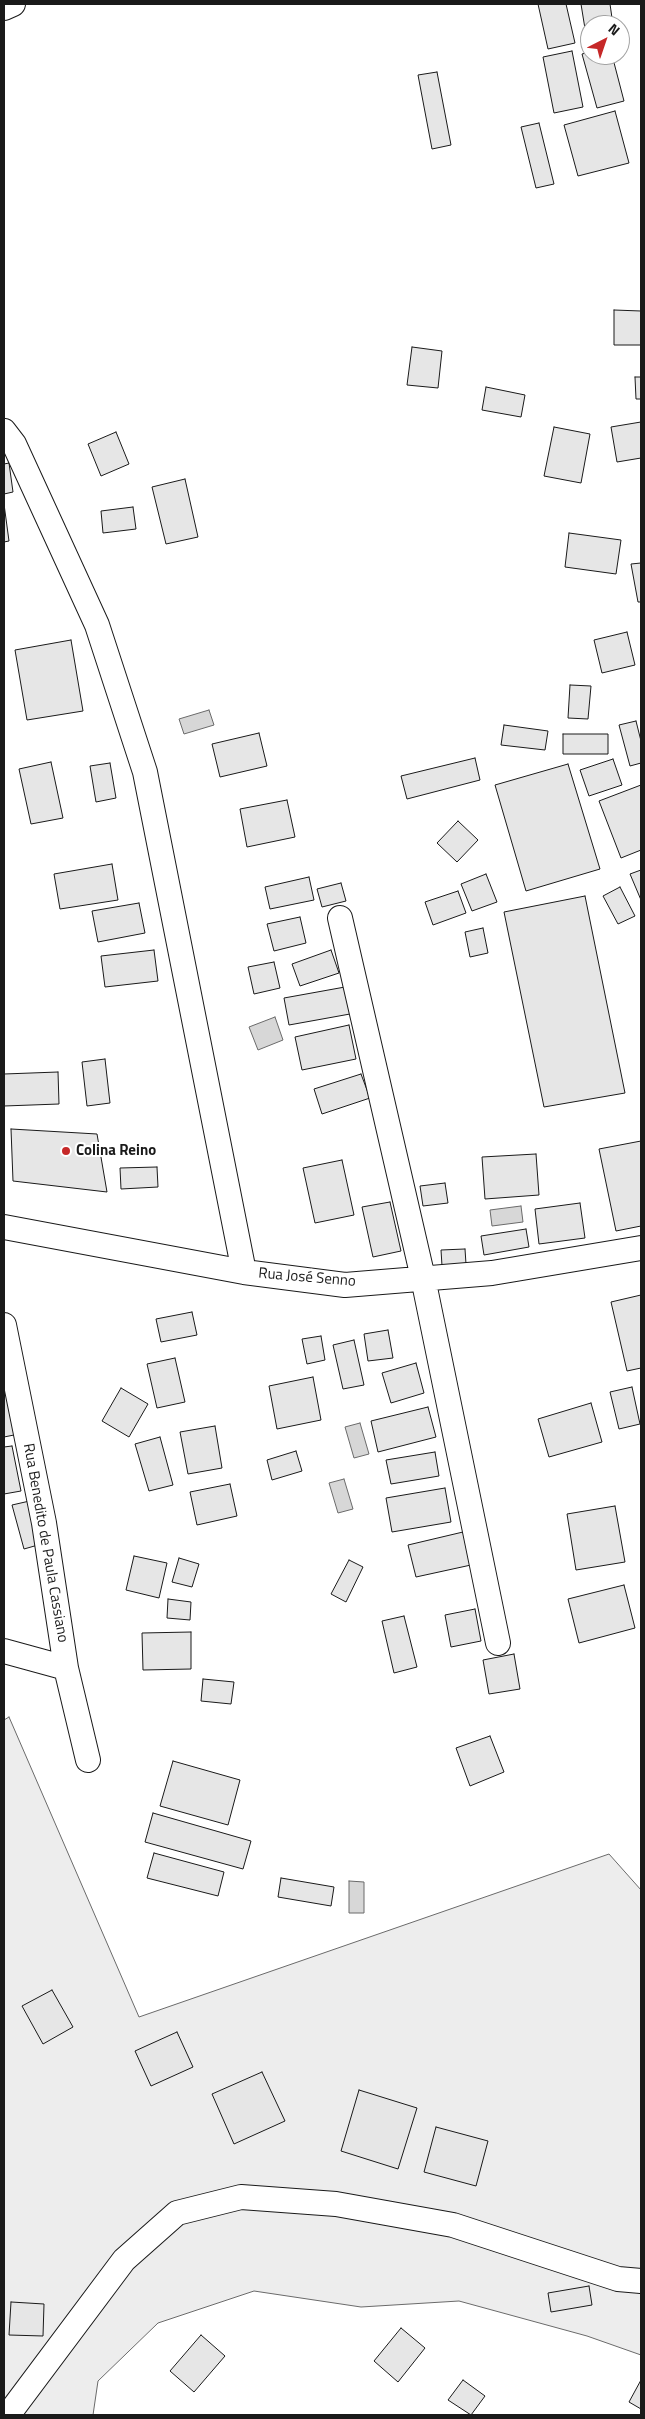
<!DOCTYPE html>
<html>
<head>
<meta charset="utf-8">
<style>
  body { margin:0 }
  #map { position:relative; width:645px; height:2419px; overflow:hidden; background:#fff; font-family:"Titillium Web",sans-serif }
  canvas { display:block }
  .frame { position:absolute; inset:0; border:5px solid #1a1a1a; pointer-events:none }
  .north { position:absolute; left:580px; top:15px; width:50px; height:50px; box-sizing:border-box; background:#fff; border:1px solid #a3a3a3; border-radius:50%; rotate:41deg; font-size:14px; font-weight:700; line-height:20px; text-align:center; color:#1a1a1a }
  .north::after { content:''; display:block; margin:auto; width:18px; height:22px; background:#c62828; clip-path:polygon(50% 0,100% 100%,50% 72%,0 100%) }
</style>
</head>
<body>
<div id="map">
<canvas width="645" height="2419"></canvas>
<div class="frame"></div>
<div class="north">N</div>
</div>
<script>
const ctx = document.querySelector('canvas').getContext('2d');
ctx.lineJoin = 'round';
function fillPath(path, color) {
  ctx.fillStyle = color;
  ctx.fill(path, 'evenodd');
}
function poly(rows) {
  const path = new Path2D();
  for (const r of rows) {
    path.moveTo(r[0], r[1]);
    for (let i = 2; i < r.length; i += 2) path.lineTo(r[i], r[i + 1]);
  }
  return path;
}
function trace(path, color, width, dash) {
  ctx.strokeStyle = color;
  ctx.lineWidth = width;
  ctx.lineCap = dash ? 'butt' : 'round';
  ctx.setLineDash(dash || []);
  ctx.stroke(path);
}
function label(font, color, halo, rows, align = 'center') {
  ctx.font = font + ' "Titillium Web",sans-serif';
  ctx.lineWidth = 4;
  ctx.setLineDash([]);
  ctx.textBaseline = 'middle';
  ctx.strokeStyle = halo;
  ctx.fillStyle = color;
  for (const [text, x, y, turn = 0] of rows) {
    ctx.save();
    ctx.translate(x, y);
    ctx.rotate((+turn || 0) * Math.PI / 180);
    ctx.textAlign = isNaN(turn) ? turn : align;
    if (halo) ctx.strokeText(text, 0, 0);
    ctx.fillText(text, 0, 0);
    ctx.restore();
  }
}
const built = poly([
  [9,1717,139,2017,609,1854,641,1890,641,2355,587,2336,459,2301,361,2307,254,2291,158,2323,98,2381,93,2415,4,2415,4,1720,9,1717]
]);
fillPath(built, '#ededed');
trace(built, '#6a6a6a', 1);
const water = poly([
  [209,710,214,725,184,734,179,719,209,710],
  [275,1017,283,1040,258,1050,249,1027,275,1017],
  [521,1206,523,1222,492,1226,490,1210,521,1206],
  [360,1423,369,1454,354,1458,345,1427,360,1423],
  [344,1479,353,1509,338,1513,329,1483,344,1479],
  [349,1881,364,1882,364,1913,349,1913,349,1881]
]);
fillPath(water, '#d7d7d7');
trace(water, '#6a6a6a', 1);
const building = poly([
  [538,4,566,4,575,43,548,49,538,4],
  [581,4,610,4,613,25,590,25,590,41,587,41,581,4],
  [572,51,583,107,554,113,543,57,572,51],
  [590,52,590,55,612,55,624,101,597,108,582,54,590,52],
  [437,72,451,145,432,149,418,75,437,72],
  [615,111,629,163,578,176,564,125,615,111],
  [539,123,554,184,536,188,521,127,539,123],
  [614,310,641,311,641,345,614,345,614,310],
  [412,347,442,351,438,388,407,385,412,347],
  [635,377,641,377,641,399,636,399,635,377],
  [486,387,525,395,521,417,482,410,486,387],
  [641,422,641,458,617,462,611,427,641,422],
  [554,427,590,434,581,483,544,476,554,427],
  [116,432,129,464,101,476,88,444,116,432],
  [9,463,13,492,4,494,4,464,9,463],
  [185,479,198,537,166,544,152,487,185,479],
  [4,504,9,541,4,542,4,504],
  [133,507,136,529,103,533,101,511,133,507],
  [569,533,621,540,616,574,565,567,569,533],
  [641,563,641,602,638,602,631,564,641,563],
  [627,632,635,665,602,673,594,640,627,632],
  [71,640,83,711,27,720,15,650,71,640],
  [570,685,591,686,588,719,568,718,570,685],
  [636,721,641,741,641,763,630,766,619,725,636,721],
  [504,725,548,731,545,750,501,745,504,725],
  [259,733,267,766,220,777,212,744,259,733],
  [563,734,608,734,608,754,563,754,563,734],
  [475,758,480,780,407,799,401,776,475,758],
  [613,759,622,785,589,796,580,770,613,759],
  [51,762,63,818,31,824,19,769,51,762],
  [110,763,116,798,96,802,90,766,110,763],
  [568,764,600,869,526,891,495,785,568,764],
  [641,785,641,850,621,858,599,801,641,785],
  [287,800,295,837,247,847,240,809,287,800],
  [458,821,478,840,457,862,437,843,458,821],
  [112,864,118,900,60,909,54,874,112,864],
  [641,870,641,900,630,874,641,870],
  [486,874,497,902,472,911,461,884,486,874],
  [309,877,314,900,270,909,265,887,309,877],
  [341,883,346,901,322,907,317,889,341,883],
  [620,887,635,916,618,924,603,896,620,887],
  [458,891,466,913,433,925,425,902,458,891],
  [585,896,625,1093,544,1107,504,912,585,896],
  [139,903,145,933,98,942,92,911,139,903],
  [300,917,306,943,274,951,267,924,300,917],
  [483,928,488,953,470,957,465,932,483,928],
  [154,950,158,981,105,987,101,956,154,950],
  [331,950,339,973,300,986,292,964,331,950],
  [274,962,280,988,254,994,248,967,274,962],
  [345,987,350,1014,289,1025,284,998,345,987],
  [349,1025,356,1059,302,1070,295,1037,349,1025],
  [105,1059,110,1103,87,1106,82,1062,105,1059],
  [58,1072,59,1104,4,1106,4,1074,58,1072],
  [361,1074,370,1098,322,1114,314,1089,361,1074],
  [11,1129,97,1134,107,1192,13,1181,11,1129],
  [641,1141,641,1226,616,1231,599,1149,641,1141],
  [536,1154,539,1195,485,1199,482,1157,536,1154],
  [342,1160,354,1215,315,1223,303,1168,342,1160],
  [157,1167,158,1187,121,1189,120,1168,157,1167],
  [445,1183,448,1203,423,1206,420,1186,445,1183],
  [390,1202,401,1251,373,1257,362,1207,390,1202],
  [580,1203,585,1238,539,1244,535,1209,580,1203],
  [526,1229,529,1247,484,1255,481,1236,526,1229],
  [465,1249,466,1264,442,1266,441,1250,465,1249],
  [641,1295,641,1368,627,1371,611,1302,641,1295],
  [192,1312,197,1335,161,1342,156,1319,192,1312],
  [388,1330,393,1358,368,1361,364,1334,388,1330],
  [321,1336,325,1360,307,1364,302,1339,321,1336],
  [354,1340,364,1385,343,1389,333,1345,354,1340],
  [175,1358,185,1402,157,1408,147,1364,175,1358],
  [416,1363,424,1393,391,1403,382,1373,416,1363],
  [313,1377,321,1420,277,1429,269,1386,313,1377],
  [4,1379,19,1434,4,1437,4,1379],
  [632,1387,640,1424,619,1429,610,1392,632,1387],
  [121,1388,148,1404,129,1437,102,1421,121,1388],
  [591,1403,602,1442,549,1457,538,1419,591,1403],
  [428,1407,436,1437,378,1452,371,1421,428,1407],
  [215,1426,222,1468,188,1474,180,1432,215,1426],
  [160,1437,173,1485,149,1491,135,1444,160,1437],
  [12,1446,21,1491,4,1494,4,1447,12,1446],
  [296,1451,302,1471,272,1480,267,1460,296,1451],
  [435,1452,439,1476,391,1484,386,1460,435,1452],
  [230,1484,237,1516,197,1525,190,1492,230,1484],
  [445,1488,451,1522,392,1532,386,1498,445,1488],
  [34,1500,45,1543,24,1549,12,1505,34,1500],
  [615,1506,625,1562,576,1570,567,1514,615,1506],
  [463,1532,471,1565,416,1577,408,1545,463,1532],
  [134,1556,167,1563,159,1598,126,1590,134,1556],
  [179,1558,199,1564,192,1587,172,1582,179,1558],
  [349,1560,363,1567,346,1602,331,1594,349,1560],
  [624,1585,635,1628,579,1643,568,1599,624,1585],
  [168,1599,191,1602,190,1620,167,1618,168,1599],
  [475,1609,481,1641,451,1647,445,1615,475,1609],
  [404,1616,417,1667,394,1673,382,1621,404,1616],
  [191,1632,191,1669,143,1670,142,1633,191,1632],
  [514,1654,520,1689,489,1694,483,1660,514,1654],
  [203,1679,234,1682,231,1704,201,1701,203,1679],
  [490,1736,504,1772,470,1786,456,1748,490,1736],
  [173,1761,240,1780,228,1825,160,1806,173,1761],
  [153,1813,251,1841,243,1869,145,1842,153,1813],
  [154,1853,224,1872,218,1896,147,1878,154,1853],
  [281,1878,334,1887,331,1906,278,1897,281,1878],
  [52,1990,73,2027,43,2044,22,2006,52,1990],
  [177,2032,193,2067,151,2086,135,2051,177,2032],
  [262,2072,285,2121,234,2144,212,2094,262,2072],
  [359,2090,417,2108,398,2169,341,2151,359,2090],
  [436,2127,488,2141,476,2186,424,2172,436,2127],
  [589,2286,592,2305,551,2312,548,2293,589,2286],
  [11,2302,44,2304,43,2336,9,2335,11,2302],
  [401,2328,425,2348,398,2382,374,2361,401,2328],
  [201,2335,225,2356,194,2392,170,2371,201,2335],
  [463,2380,485,2396,471,2415,448,2400,463,2380],
  [641,2380,641,2409,629,2402,641,2380]
]);
fillPath(building, '#e6e6e6');
trace(building, '#1a1a1a', 1);
const minor = poly([
  [4,8,13,4],
  [4,431,14,444,97,625,145,772,244,1272],
  [340,918,423,1278,498,1643],
  [4,1227,244,1272,345,1285,492,1273,641,1248],
  [4,1325,44,1523,66,1668,88,1760],
  [4,1651,66,1668],
  [8,2415,124,2260,177,2213,241,2197,336,2204,453,2225,618,2279,641,2281]
]);
trace(minor, '#1a1a1a', 26);
trace(minor, '#fff', 24);
for (const [x, y, r, color] of [
  [66,1151,5,"#c62828"]
]) {
  const dot = new Path2D();
  dot.arc(x, y, r, 0, 2 * Math.PI);
  ctx.fillStyle = color;
  ctx.fill(dot);
  trace(dot, '#fff', 2);
}
label('bold 15px', '#1a1a1a', '#fff', [
  ["Colina Reino",76,1151]
], 'left');
label('15px', '#1a1a1a', '#fff', [
  ["Rua José Senno",307,1278,5],
  ["Rua Benedito de Paula Cassiano",45,1543,80]
]);
</script>
</body>
</html>
